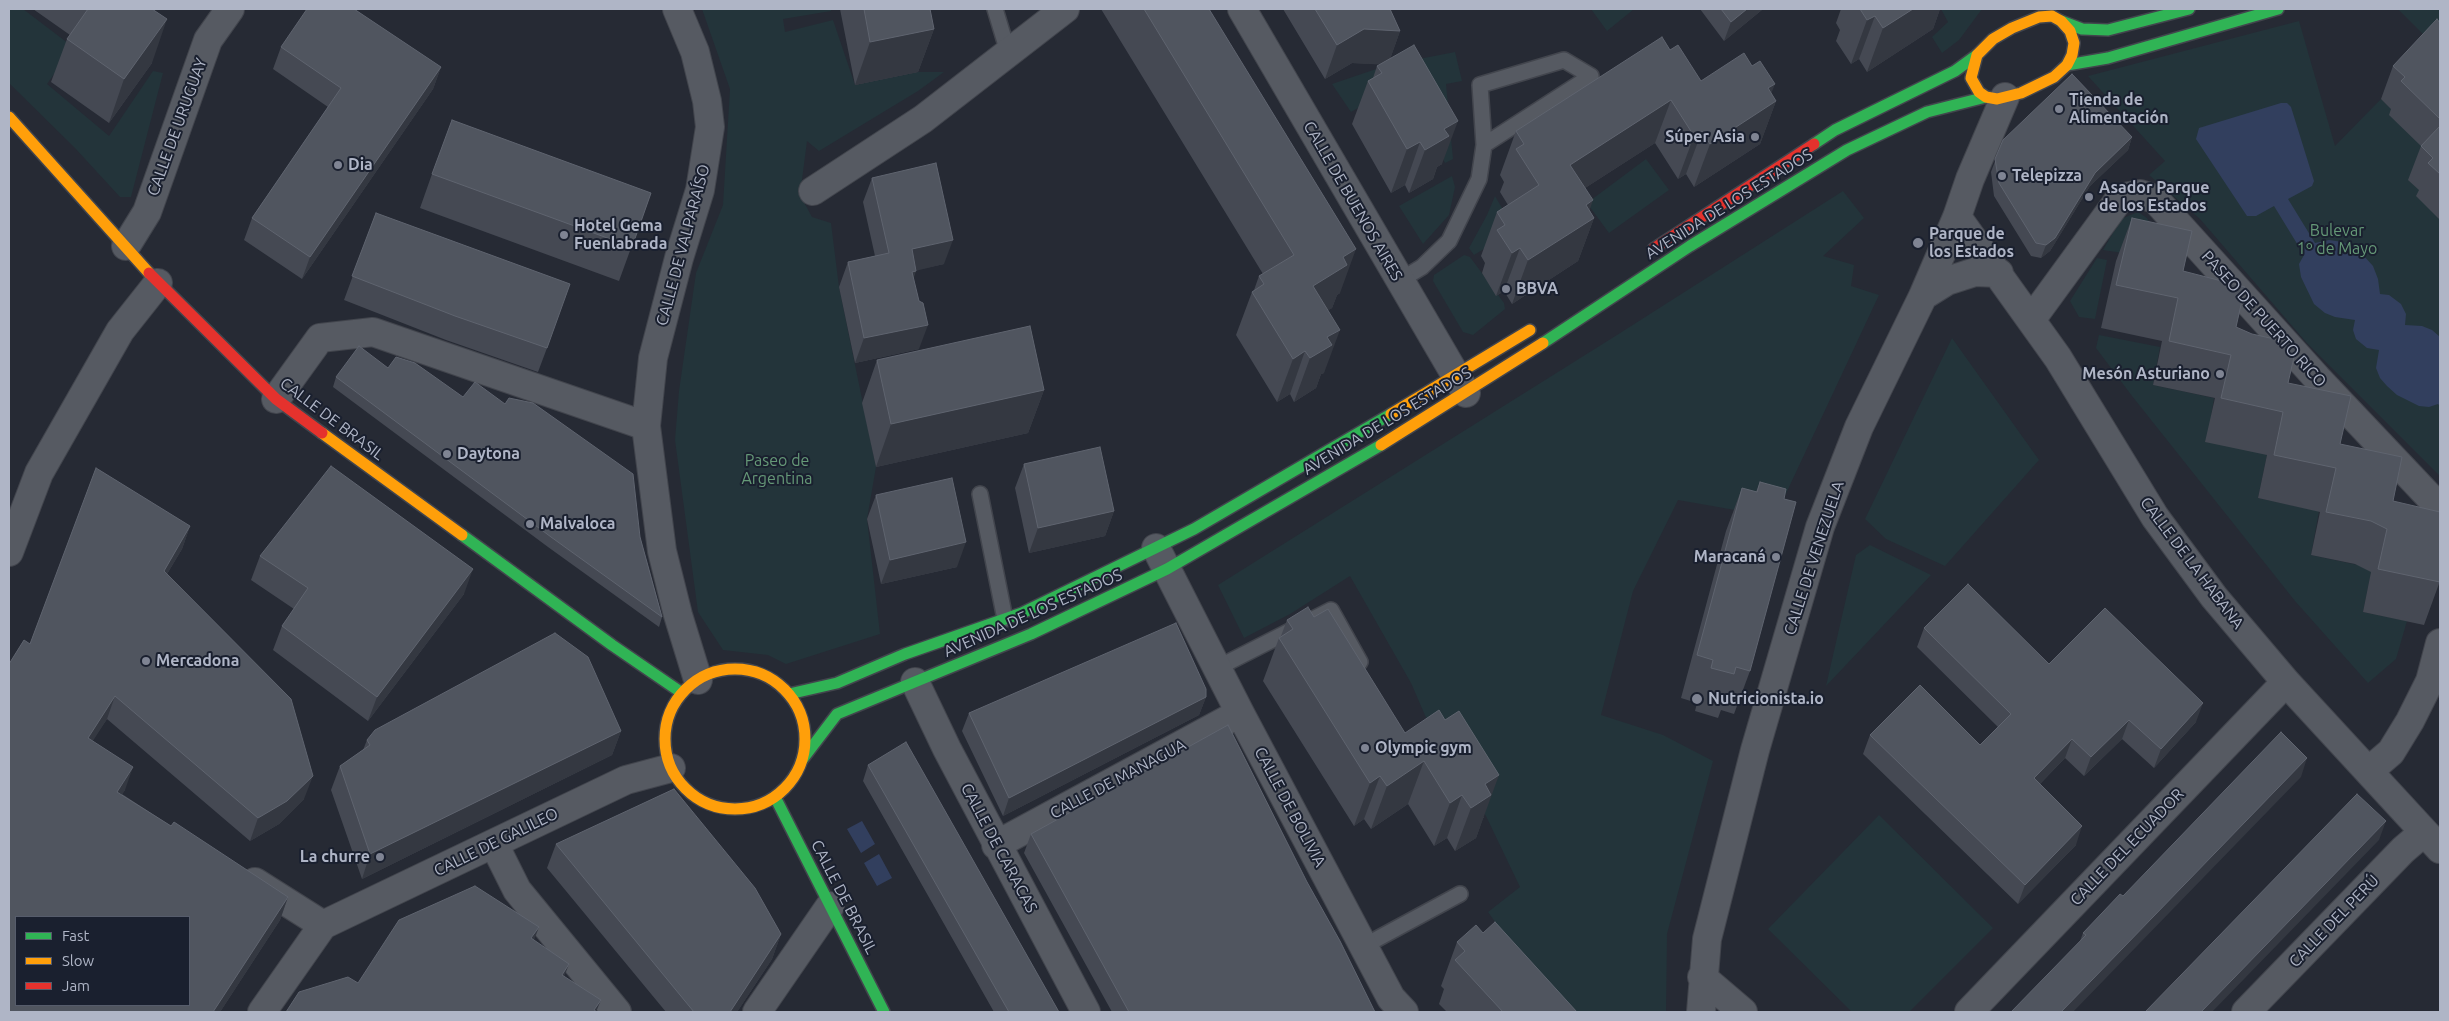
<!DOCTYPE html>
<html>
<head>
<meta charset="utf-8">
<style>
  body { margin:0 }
  #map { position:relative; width:2449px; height:1021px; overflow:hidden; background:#262a34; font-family:Ubuntu,sans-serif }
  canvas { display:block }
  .frame { position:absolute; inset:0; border:10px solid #afb5c6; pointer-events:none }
  .legend { position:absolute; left:15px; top:916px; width:175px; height:90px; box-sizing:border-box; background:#1a202f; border:1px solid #565c6b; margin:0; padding:6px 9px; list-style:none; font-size:15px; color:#afb5c6 }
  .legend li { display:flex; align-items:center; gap:10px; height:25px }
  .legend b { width:25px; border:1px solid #565c6b }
</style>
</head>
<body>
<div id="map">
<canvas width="2449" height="1021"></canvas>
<div class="frame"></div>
<ul class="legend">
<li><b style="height:6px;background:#30b455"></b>Fast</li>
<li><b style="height:6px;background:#ff9f0a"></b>Slow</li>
<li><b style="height:6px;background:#e5322d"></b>Jam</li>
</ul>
</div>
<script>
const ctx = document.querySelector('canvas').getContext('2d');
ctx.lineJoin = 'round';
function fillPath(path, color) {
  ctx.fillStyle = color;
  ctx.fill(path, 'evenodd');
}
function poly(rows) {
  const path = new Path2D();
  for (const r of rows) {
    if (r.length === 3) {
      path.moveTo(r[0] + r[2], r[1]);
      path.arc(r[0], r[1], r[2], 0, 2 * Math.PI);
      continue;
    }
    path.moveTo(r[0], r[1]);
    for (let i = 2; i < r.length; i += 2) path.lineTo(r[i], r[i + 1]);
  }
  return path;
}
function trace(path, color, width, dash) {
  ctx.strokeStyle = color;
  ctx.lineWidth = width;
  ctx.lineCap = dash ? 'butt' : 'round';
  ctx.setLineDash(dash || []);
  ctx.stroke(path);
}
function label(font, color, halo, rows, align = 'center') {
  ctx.font = font + ' Ubuntu,sans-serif';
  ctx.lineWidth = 4;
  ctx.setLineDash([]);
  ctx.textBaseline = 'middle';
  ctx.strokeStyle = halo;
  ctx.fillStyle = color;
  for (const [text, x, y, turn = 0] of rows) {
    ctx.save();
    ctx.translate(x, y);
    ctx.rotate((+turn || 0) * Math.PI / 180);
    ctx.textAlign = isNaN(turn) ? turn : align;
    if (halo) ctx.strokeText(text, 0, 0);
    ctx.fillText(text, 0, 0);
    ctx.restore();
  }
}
fillPath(poly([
  [9,9,23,9,73,47,47,84,109,136,153,71,163,73,131,197,120,197,75,148,9,83],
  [702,9,831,9,831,11,783,19,785,32,833,20,855,85,918,72,944,72,918,91,819,151,807,141,800,195,812,217,831,223,839,287,876,467,867,519,880,634,786,664,768,655,723,650,698,612,675,440,679,391,696,273,723,205,730,89],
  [1591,9,1634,9,1607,31],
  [1941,9,1982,9,1959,40,1942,53,1932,37,1948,22],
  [2398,9,2440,9,2440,51],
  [2299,21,2335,146,2381,99,2424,140,2421,192,2440,220,2440,476,2306,342,2200,219,2149,175,2165,161,2088,76],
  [1455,52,1462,81,1446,84,1453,159,1445,163,1405,80,1351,112,1332,84,1388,65],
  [1646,159,1669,190,1609,233,1587,203],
  [1452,176,1455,187,1449,215,1423,244,1399,206],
  [1843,191,1864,218,1823,256,1854,265,1851,286,1879,295,1775,517,1678,500,1633,591,1601,715,1663,735,1713,761,1667,934,1666,1012,1559,1012,1488,912,1520,887,1486,816,1441,752,1411,683,1350,576,1290,614,1244,638,1218,585,1617,335],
  [1495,196,1515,230,1474,255,1469,248,1487,215],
  [2138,212,2147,218,2153,228,2143,256,2103,250,2121,219],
  [1464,255,1470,257,1504,303,1505,309,1473,335,1463,332,1433,281,1434,275],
  [2097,258,2107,260,2095,319,2079,317,2070,301],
  [2099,335,2160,347,2153,385,2214,398,2211,417,2267,455,2258,498,2319,511,2311,555,2372,568,2363,612,2407,621,2396,659,2368,683,2295,601,2132,396,2096,348],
  [1952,338,2039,460,1945,566,1886,539,1865,519],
  [1870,545,1931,575,1826,686,1856,555],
  [1879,815,1993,928,1909,1012,1852,1012,1768,929]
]), '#23343a');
fillPath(poly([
  [2281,103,2287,103,2291,107,2314,181,2312,186,2288,199,2315,243,2329,240,2343,242,2363,255,2373,266,2378,279,2380,294,2389,295,2401,304,2406,314,2405,325,2422,326,2432,330,2440,337,2440,406,2438,404,2429,407,2419,406,2397,395,2387,386,2380,378,2376,368,2379,350,2367,348,2356,339,2353,330,2355,320,2335,317,2325,313,2314,304,2301,277,2299,264,2304,255,2274,206,2256,216,2247,216,2196,139,2199,128],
  [862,821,875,844,861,853,847,829],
  [879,854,892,878,877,886,864,863]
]), '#323f5e');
const lane = poly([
  [995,9,1008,52],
  [1399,281,1422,267,1449,241,1479,179,1484,145,1591,76,1564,60,1480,85,1484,145],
  [980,494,1005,619],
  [1217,668,1331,610,1360,662],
  [1364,946,1460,894]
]);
const street = poly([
  [677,9,695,52,707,101,710,127,700,190,679,258,653,358,646,426,662,551,678,615,698,680],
  [1242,9,1466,393],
  [813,191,923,119,1065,9],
  [1957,217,2058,358,2155,517,2214,597,2286,682,2440,849],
  [126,246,147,212,208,40,230,9],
  [1923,296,1947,281,1975,272,1999,273],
  [2031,320,2120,198,2140,194,2155,199,2317,378,2440,508],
  [276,399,320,338,373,332,646,426],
  [1156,548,1240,713,1391,998,1404,1012],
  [9,552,39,473,120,331,158,283],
  [915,682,947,749,1086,1012],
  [2370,770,2391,752,2410,721,2430,681,2440,643],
  [494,844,517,890,617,1012],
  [996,845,1240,713],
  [255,882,323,925],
  [1702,977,1743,1012],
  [262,1012,323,925,626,780,671,768],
  [757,1012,830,906],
  [1701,1012,1707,939,1755,750,1820,527,1859,427,1923,296,1957,217,1970,179,2005,97],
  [1969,1012,2286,682],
  [2246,1012,2403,850,2424,832]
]);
const fast = poly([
  [2061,21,2082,29,2108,30,2189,9],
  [2067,65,2108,58,2278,9],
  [1814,144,1835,130,1955,71,1977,55],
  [1543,343,1690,246,1847,150,1927,112,1986,97],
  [462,535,612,645,682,693],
  [789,694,837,683,905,654,1022,613,1194,529,1391,414],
  [802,760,837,714,1031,634,1167,569,1381,445],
  [775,797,884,1012]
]);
const slow = poly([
  [2052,16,2061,21,2070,31,2074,43,2072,55,2067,65,2054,77,2021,93,1997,99,1986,97,1979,92,1971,78,1977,55,1993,39,2012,28,2039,17,2052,16],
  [9,117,149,273],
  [1391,414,1530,330],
  [322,433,462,535],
  [1381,445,1543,343],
  [735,739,70]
]);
const jam = poly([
  [1653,249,1814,144],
  [149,273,276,399,322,433]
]);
trace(lane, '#42454d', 18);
trace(street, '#42454d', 30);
trace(fast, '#42454d', 14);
trace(slow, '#42454d', 14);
trace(jam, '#42454d', 14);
trace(lane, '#565a62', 15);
trace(street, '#565a62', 28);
trace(fast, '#30b455', 11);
trace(slow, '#ff9f0a', 11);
trace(jam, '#e5322d', 11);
fillPath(poly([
  [33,9,152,9,152,63,109,123,51,82,67,39,70,35],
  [840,9,930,9,934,29,918,72,855,85],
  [1101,9,1209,9,1340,293,1337,295,1332,308,1328,310,1324,373,1321,374,1316,388,1294,402,1290,394,1277,402,1236,335,1252,292,1254,290,1259,276,1263,274],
  [1283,9,1390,9,1400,31,1390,59,1442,164,1437,167,1433,179,1409,193,1405,185,1391,193,1352,124,1368,81,1373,78,1377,66,1380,64,1352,63,1325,79],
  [1700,9,1763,9,1724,41],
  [1841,9,1940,9,1933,29,1867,72,1859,59,1851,64,1836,41,1840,30,1836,23],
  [2440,23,2440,220,2416,196,2419,190,2408,180,2421,146,2389,115,2391,109,2381,99,2393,66],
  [281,47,441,67,433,89,302,279,244,240,252,218,328,107,273,69],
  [1670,50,1701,81,1771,94,1776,101,1760,144,1694,187,1686,174,1678,179,1655,143,1585,188,1590,211,1594,218,1578,261,1512,304,1504,291,1496,296,1482,273,1485,263,1481,256,1497,212,1508,205,1500,192,1504,182,1500,175,1516,131],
  [2132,137,2128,150,2090,186,2050,251,2041,258,2031,256,1994,196,1991,172,2003,140],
  [432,174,651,193,619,281,420,208],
  [872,178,944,264,916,270,913,279,919,301,919,349,855,363,839,287,848,262,875,256,863,202],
  [376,213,547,348,538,372,446,340,344,300],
  [2132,218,2183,271,2288,383,2340,444,2393,501,2440,581,2424,625,2363,612,2371,572,2355,564,2311,555,2320,512,2258,498,2267,455,2205,442,2215,398,2153,385,2162,341,2101,328,2116,261],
  [877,360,1044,390,1028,433,876,467,862,403],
  [388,368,463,397,640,537,662,617,659,627,548,547,333,387,336,377],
  [1024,464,1114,511,1105,536,1029,553,1015,488],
  [1760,482,1784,499,1750,671,1734,714,1721,710,1718,718,1695,711,1697,703,1681,698,1726,531,1742,488,1756,492],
  [876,495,957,567,881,584,867,519],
  [190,526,182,549,167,574,304,799,279,824,250,841,107,719,92,741,125,790,122,794,171,826,288,897,280,920,220,1012,30,644],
  [260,556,464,594,368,721,273,650,282,626,294,609,251,580],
  [1314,617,1405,733,1484,818,1483,818,1476,838,1455,851,1447,838,1434,846,1408,804,1371,829,1364,819,1354,826,1263,681,1279,638,1281,636,1287,620],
  [1924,628,2049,664,2196,722,2154,768,2122,739,2084,776,2065,758,2040,784,2076,845,2018,904,1863,754,1870,735,1980,745,1998,727,1917,647],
  [1206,697,1199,715,1003,816,962,731,969,713],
  [621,731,612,755,362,879,331,790,340,766,363,750,367,740],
  [868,765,1059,1012,994,1012,863,781],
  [2301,777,2080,941,2083,933,2123,896],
  [1031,834,1307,882,1375,1012,1112,1012,1024,853],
  [556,844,781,934,772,959,737,1012,666,1012,547,868],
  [1483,933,1577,1012,1447,1012,1439,1004,1444,989,1441,986,1457,942]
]), '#454953');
fillPath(poly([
  [1747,9,1763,9,1724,41,1731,22],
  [1913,9,1940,9,1933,29,1867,72,1883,28],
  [1875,16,1859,59,1851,64,1867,20],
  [167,19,152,63,109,123,124,79],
  [934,29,918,72,855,85,870,42],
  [1364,29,1400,31,1388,65,1352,63,1325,79,1337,45],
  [441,67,433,89,302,279,310,257],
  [1775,84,1766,107,1776,101,1760,144,1694,187,1710,144,1768,88],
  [1671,100,1655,143,1554,208,1570,165],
  [1458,121,1442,164,1437,167,1433,179,1409,193,1425,150,1444,129],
  [1702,131,1686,174,1678,179,1694,136],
  [2132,137,2128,150,2090,186,2050,251,2041,258,2046,245,2095,173],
  [1420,142,1405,185,1391,193,1407,149],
  [1593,200,1585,224,1594,218,1578,261,1512,304,1528,260,1586,205],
  [953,240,944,264,903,274,912,249],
  [1520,248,1504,291,1496,296,1512,253],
  [1356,249,1340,293,1337,295,1332,308,1297,329,1313,286,1343,257],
  [916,271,908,295,912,272],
  [928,325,919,349,855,363,864,338],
  [1340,330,1324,373,1321,374,1316,388,1294,402,1310,358,1327,337],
  [1305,351,1290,394,1277,402,1293,359],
  [1044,390,1028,433,876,467,891,424],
  [1114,511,1105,536,1029,553,1038,528],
  [190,526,182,549,155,594,164,571],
  [966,542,957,567,881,584,890,560],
  [473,569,464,594,368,721,377,697],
  [115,696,107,719,80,761,88,738],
  [1206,697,1199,715,1003,816,1009,798],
  [2203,703,2196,722,2154,768,2161,749],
  [2129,720,2122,739,2084,776,2091,757],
  [621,731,612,755,362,879,370,854],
  [2072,739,2065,758,2027,797,2034,778],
  [2307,758,2301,777,2073,1012,2061,1012],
  [1424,761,1408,804,1371,829,1387,786],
  [133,767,125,790,109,814,117,792],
  [1499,775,1476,838,1455,851,1471,808,1485,784],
  [313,776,304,799,279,824,250,841,258,818],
  [1380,776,1364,819,1354,826,1370,783],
  [1462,795,1447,838,1434,846,1450,803],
  [2386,821,2379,840,2212,1012,2201,1012],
  [2082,826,2076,845,2018,904,2025,885],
  [288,897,280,920,220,1012,213,1012],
  [539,927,530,951,531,938],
  [781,934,772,959,737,1012,730,1012],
  [569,964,560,988,562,975],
  [601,1000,596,1012,594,1010]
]), '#343841');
const building = poly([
  [88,9,152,9,167,19,124,79,67,39,88,9],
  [307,9,354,9,441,67,310,257,252,218,341,88,281,47,307,9],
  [864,9,930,9,934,29,870,42,864,9],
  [1144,9,1209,9,1356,249,1343,257,1347,265,1313,286,1340,330,1327,337,1332,345,1310,358,1305,351,1293,359,1252,292,1264,284,1259,276,1294,255,1144,9],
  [1315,9,1390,9,1400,31,1364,29,1337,45,1315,9],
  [1721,9,1747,9,1731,22,1721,9],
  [1860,9,1913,9,1883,28,1875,16,1867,20,1860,9],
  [2437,19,2440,23,2440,119,2401,81,2405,77,2393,66,2437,19],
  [1662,37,1670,50,1678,45,1701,81,1744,53,1752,66,1760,61,1775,84,1768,88,1776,101,1710,144,1702,131,1694,136,1671,100,1570,165,1593,200,1586,205,1594,218,1528,260,1520,248,1512,253,1497,230,1505,225,1497,212,1539,185,1516,149,1524,144,1516,131,1662,37],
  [1414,45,1458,121,1444,129,1449,136,1425,150,1420,142,1407,149,1368,81,1382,73,1377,66,1414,45],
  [2072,74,2132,137,2095,173,2055,238,2046,245,2036,243,1999,183,1995,159,2003,140,2072,74],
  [452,120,651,193,632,247,432,174,452,120],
  [2440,126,2440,174,2428,163,2433,158,2421,146,2440,126],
  [936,163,953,240,912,249,916,271,912,272,919,301,923,303,928,325,864,338,848,262,889,253,872,178,936,163],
  [376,213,570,284,547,348,455,316,352,276,376,213],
  [2132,218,2192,231,2183,271,2245,287,2236,327,2252,334,2297,344,2288,383,2351,396,2340,444,2402,457,2393,501,2440,512,2440,582,2378,569,2387,529,2371,521,2326,512,2336,468,2274,455,2283,412,2221,398,2231,355,2169,341,2178,298,2116,285,2132,218],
  [1030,326,1044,390,891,424,877,360,1030,326],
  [359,346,388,368,396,357,415,363,463,397,475,382,505,404,509,398,533,403,633,474,640,537,662,617,551,537,336,377,359,346],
  [1100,447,1114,511,1038,528,1024,464,1100,447],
  [331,466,473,569,377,697,282,626,308,588,260,556,331,466],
  [96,468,190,526,164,571,291,699,313,776,287,801,258,818,115,696,88,738,133,767,117,792,171,826,174,822,288,897,213,1012,9,1012,9,664,24,640,30,644,96,468],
  [16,917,189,917,189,1005,16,1005,16,917],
  [952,478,966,542,890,560,876,495,952,478],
  [1760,482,1786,489,1784,499,1796,502,1750,671,1736,667,1734,674,1711,668,1713,660,1697,655,1742,488,1757,492,1760,482],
  [1968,584,2049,664,2105,608,2203,703,2161,749,2129,720,2091,757,2072,739,2034,778,2082,826,2025,885,1870,735,1920,685,1980,745,2011,714,1924,628,1968,584],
  [1308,607,1314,617,1328,609,1405,733,1439,710,1445,720,1459,711,1499,775,1485,784,1491,795,1471,808,1462,795,1450,803,1424,761,1387,786,1380,776,1370,783,1279,638,1293,629,1287,620,1308,607],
  [1176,623,1206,689,1206,697,1009,798,969,713,1176,623],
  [555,633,588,657,621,731,370,854,340,766,370,745,367,740,375,730,555,633],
  [1228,725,1307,882,1340,941,1375,1012,1129,1012,1031,834,1228,725],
  [2281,732,2307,758,2061,1012,2011,1012,2086,935,2083,933,2102,913,2120,894,2123,896,2281,732],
  [906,742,1059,1012,1009,1012,868,765,906,742],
  [674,789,755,888,781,934,730,1012,694,1012,556,844,674,789],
  [2357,794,2386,821,2201,1012,2145,1012,2357,794],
  [475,886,539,927,531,938,569,964,562,975,601,1000,594,1010,597,1012,286,1012,299,992,348,977,358,983,399,920,475,886],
  [1495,922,1577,1012,1503,1012,1455,960,1465,951,1457,942,1476,925,1483,933,1495,922]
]);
fillPath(building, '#50555f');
trace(building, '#5f646f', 1);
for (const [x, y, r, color] of [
  [2059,109,5,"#7f8493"],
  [1755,137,5,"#7f8493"],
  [338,165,5,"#7f8493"],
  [2002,176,5,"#7f8493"],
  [2089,197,5,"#7f8493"],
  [564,235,5,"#7f8493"],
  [1918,243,6,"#7f8493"],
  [1506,289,5,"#7f8493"],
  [2220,374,5,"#7f8493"],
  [447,454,5,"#7f8493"],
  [530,524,5,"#7f8493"],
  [1776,557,5,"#7f8493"],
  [146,661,5,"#7f8493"],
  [1697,699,6,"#7f8493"],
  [1365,748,5,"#7f8493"],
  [380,857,5,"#7f8493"]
]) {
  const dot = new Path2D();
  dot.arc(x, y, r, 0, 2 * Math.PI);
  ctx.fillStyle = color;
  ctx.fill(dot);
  trace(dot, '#1a202f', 2);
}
label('bold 16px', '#afb5c6', '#1a202f', [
  ["Tienda de",2069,100],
  ["Alimentación",2069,118],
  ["Súper Asia",1745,137,"right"],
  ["Dia",348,165],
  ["Telepizza",2012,176],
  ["Asador Parque",2099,188],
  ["de los Estados",2099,206],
  ["Hotel Gema",574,226],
  ["Fuenlabrada",574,244],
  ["Parque de",1929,234],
  ["los Estados",1929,252],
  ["BBVA",1516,289],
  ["Mesón Asturiano",2210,374,"right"],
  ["Daytona",457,454],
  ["Malvaloca",540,524],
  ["Maracaná",1766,557,"right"],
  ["Mercadona",156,661],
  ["Nutricionista.io",1708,699],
  ["Olympic gym",1375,748],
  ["La churre",370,857,"right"]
], 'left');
label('16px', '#afb5c6', '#1a202f', [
  ["CALLE DE URUGUAY",177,127,-70],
  ["CALLE DE BUENOS AIRES",1353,201,60],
  ["AVENIDA DE LOS ESTADOS",1729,204,-32],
  ["CALLE DE VALPARAÍSO",683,245,-75],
  ["PASEO DE PUERTO RICO",2264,319,48],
  ["CALLE DE BRASIL",332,419,37],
  ["AVENIDA DE LOS ESTADOS",1387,421,-31],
  ["CALLE DE VENEZUELA",1814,558,-72],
  ["CALLE DE LA HABANA",2192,563,53],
  ["AVENIDA DE LOS ESTADOS",1033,613,-24],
  ["CALLE DE MANAGUA",1118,779,-28],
  ["CALLE DE BOLIVIA",1290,807,62],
  ["CALLE DE GALILEO",496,842,-26],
  ["CALLE DEL ECUADOR",2127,847,-46],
  ["CALLE DE CARACAS",999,848,62],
  ["CALLE DE BRASIL",844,897,63],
  ["CALLE DEL PERÚ",2334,921,-46]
]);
label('16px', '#659877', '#1a202f', [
  ["Bulevar",2337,231],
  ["1º de Mayo",2337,249],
  ["Paseo de",777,461],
  ["Argentina",777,479]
]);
</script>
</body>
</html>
